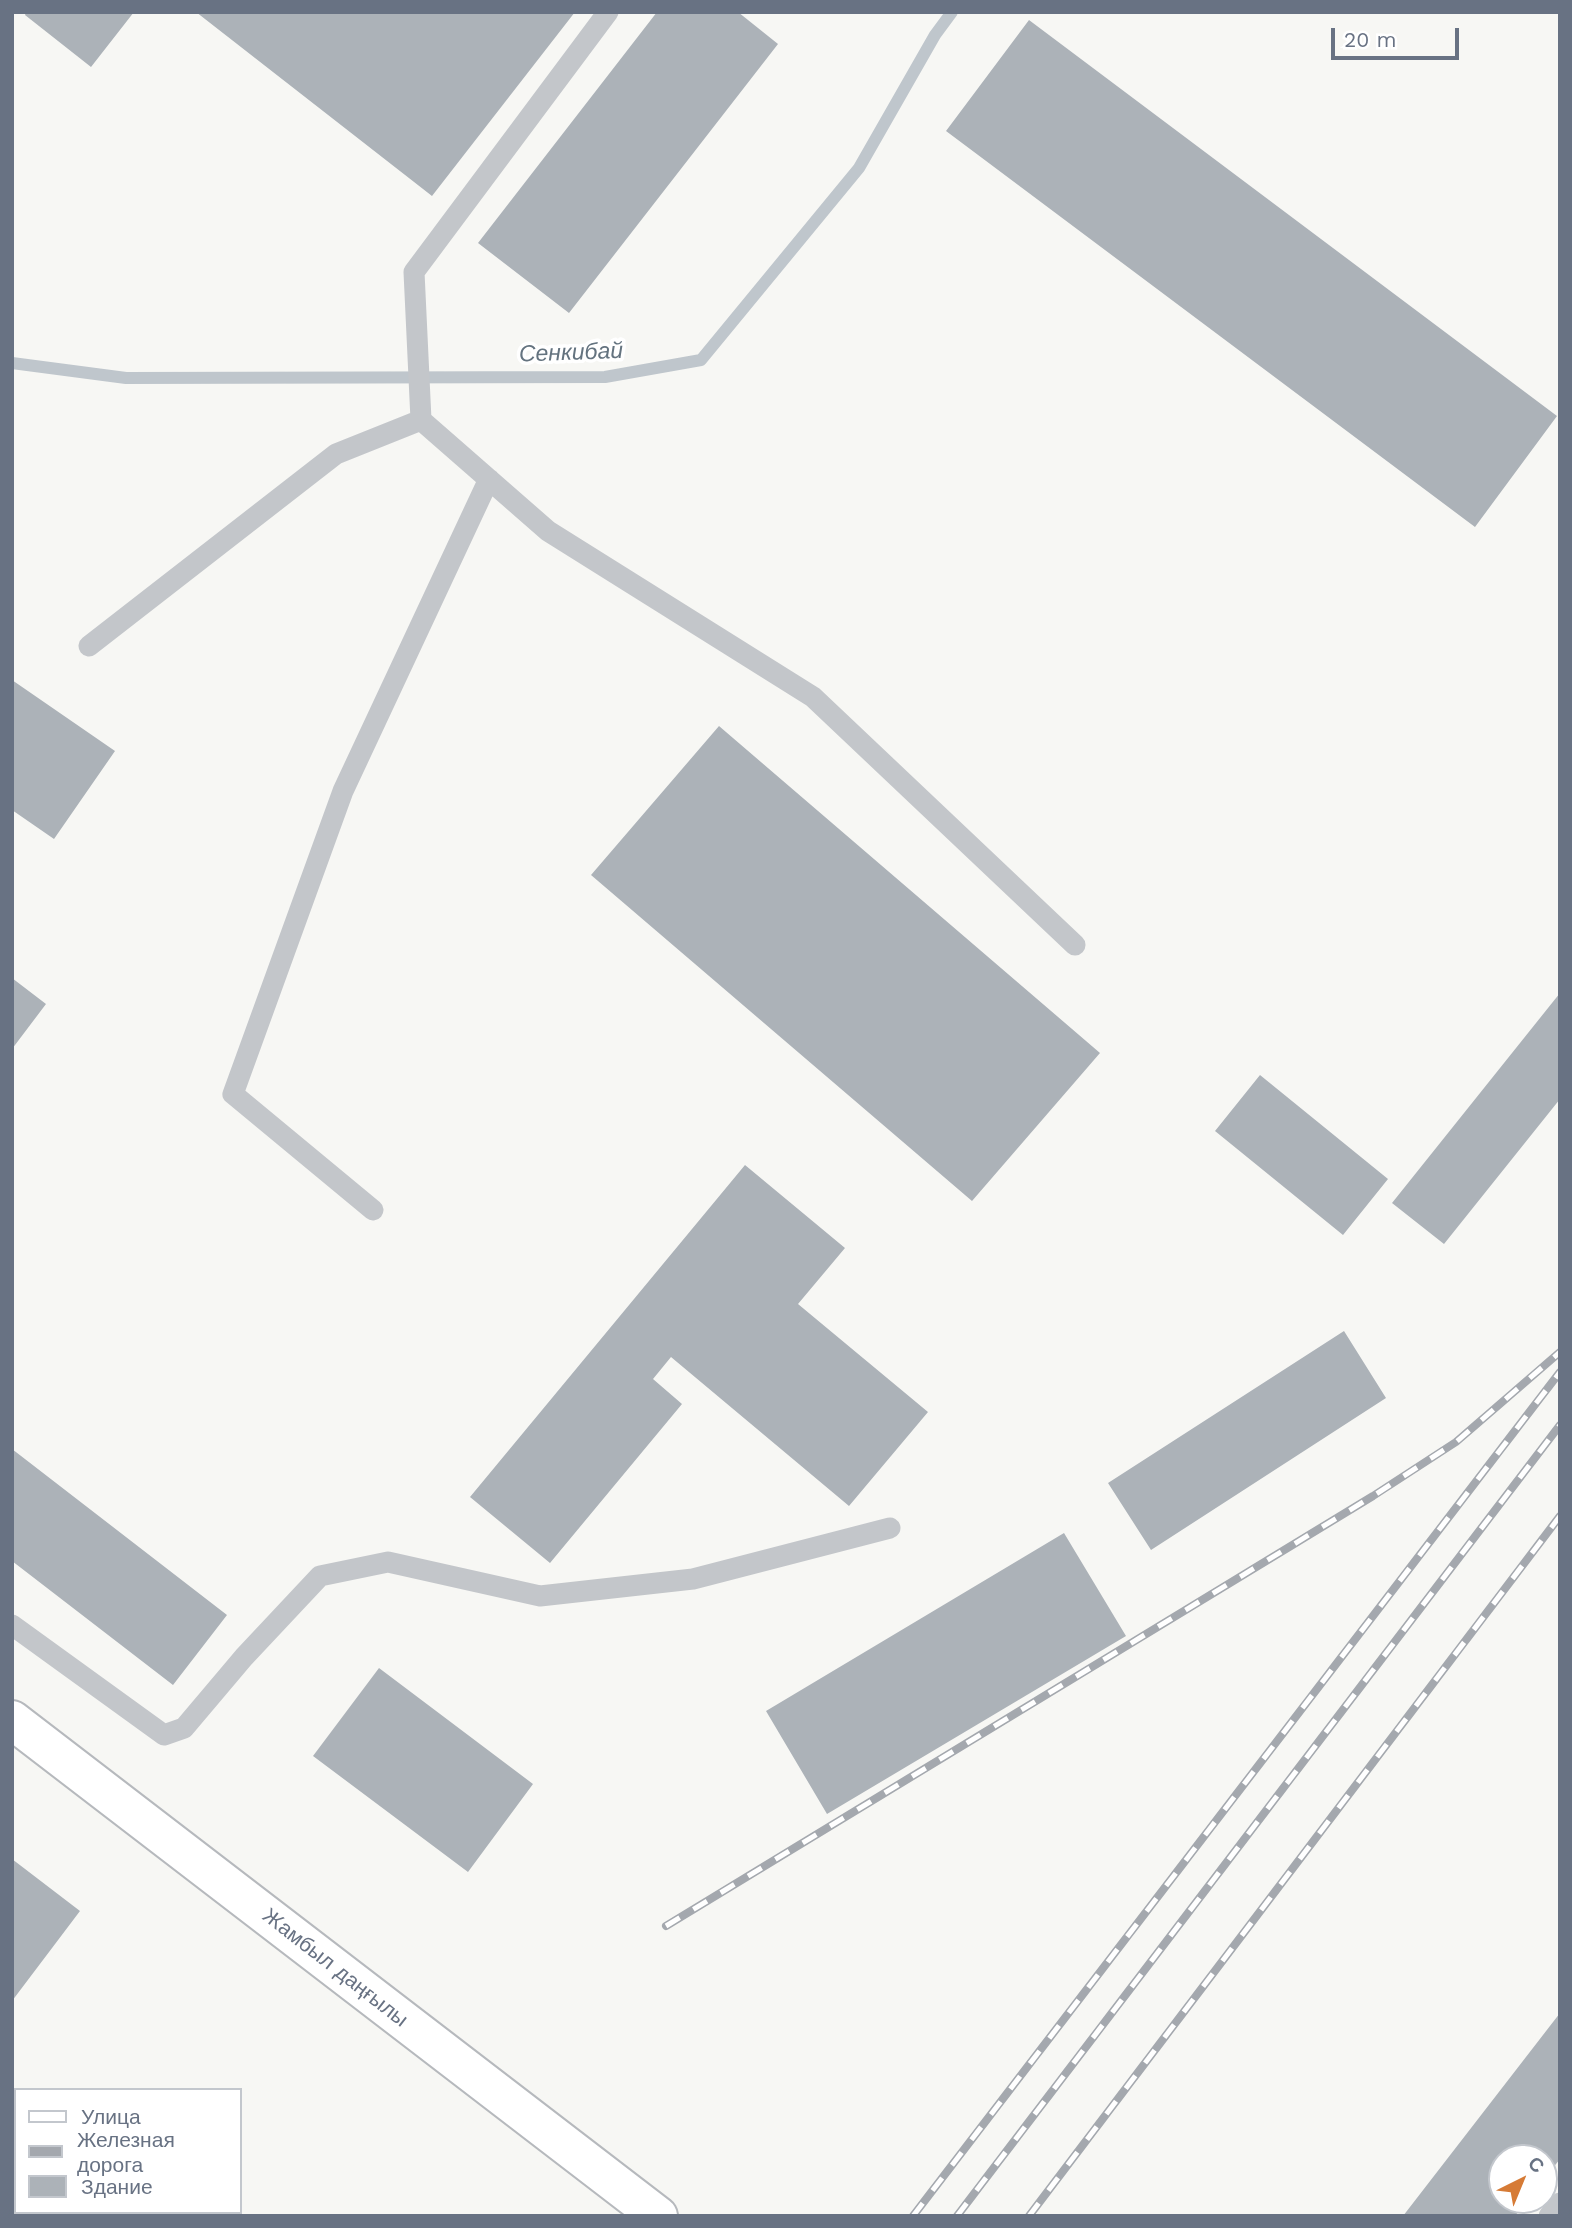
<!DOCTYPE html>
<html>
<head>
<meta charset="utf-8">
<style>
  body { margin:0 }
  #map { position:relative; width:1572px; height:2228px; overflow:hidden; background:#f7f7f4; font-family:"Work Sans",sans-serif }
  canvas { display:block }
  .frame { position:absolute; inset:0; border:14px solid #687283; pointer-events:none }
  .legend { position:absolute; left:14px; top:2088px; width:228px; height:126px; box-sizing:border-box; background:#fff; border:2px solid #c3c7cd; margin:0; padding:9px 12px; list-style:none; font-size:21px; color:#687283 }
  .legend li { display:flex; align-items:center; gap:14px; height:35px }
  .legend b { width:35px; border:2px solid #c3c7cd }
  .north { position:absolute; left:1488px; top:2144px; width:70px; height:70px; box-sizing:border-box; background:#fff; border:2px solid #c3c7cd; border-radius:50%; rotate:43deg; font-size:19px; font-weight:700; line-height:28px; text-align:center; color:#687283 }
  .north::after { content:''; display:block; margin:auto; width:24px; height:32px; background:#d67b36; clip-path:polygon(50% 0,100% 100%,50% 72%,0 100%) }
  .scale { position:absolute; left:1331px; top:28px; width:128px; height:32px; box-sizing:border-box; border:4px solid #687283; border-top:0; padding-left:9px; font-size:21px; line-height:24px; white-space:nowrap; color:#687283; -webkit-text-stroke:5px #fff; paint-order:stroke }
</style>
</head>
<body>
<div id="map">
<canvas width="1572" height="2228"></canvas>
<div class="frame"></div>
<ul class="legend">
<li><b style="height:9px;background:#fff"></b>Улица</li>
<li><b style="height:9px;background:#a4a8ae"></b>Железная дорога</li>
<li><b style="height:19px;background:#acb2b8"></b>Здание</li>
</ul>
<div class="north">С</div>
<div class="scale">20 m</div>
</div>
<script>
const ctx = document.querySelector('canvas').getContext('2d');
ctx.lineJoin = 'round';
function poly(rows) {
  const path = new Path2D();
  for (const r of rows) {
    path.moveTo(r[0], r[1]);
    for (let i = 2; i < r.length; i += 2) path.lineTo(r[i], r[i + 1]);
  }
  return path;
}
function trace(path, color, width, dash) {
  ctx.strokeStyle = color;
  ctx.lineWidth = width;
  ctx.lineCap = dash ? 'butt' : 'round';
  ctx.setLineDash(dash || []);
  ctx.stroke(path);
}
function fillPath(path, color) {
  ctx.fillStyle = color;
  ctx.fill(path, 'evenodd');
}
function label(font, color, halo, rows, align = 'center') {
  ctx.font = font + ' "Work Sans",sans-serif';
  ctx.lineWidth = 7;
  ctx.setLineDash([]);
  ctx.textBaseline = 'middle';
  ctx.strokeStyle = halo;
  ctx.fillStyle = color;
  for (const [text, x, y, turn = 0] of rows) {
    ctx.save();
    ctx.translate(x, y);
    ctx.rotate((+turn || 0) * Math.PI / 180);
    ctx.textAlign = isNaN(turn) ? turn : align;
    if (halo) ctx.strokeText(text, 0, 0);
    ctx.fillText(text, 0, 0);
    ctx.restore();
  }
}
trace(poly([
  [12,363,126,378,605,377,701,360,859,168,935,35,952,12]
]), '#bfc6cc', 12);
fillPath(poly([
  [26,12,134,12,91,67,25,15],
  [196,12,575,12,432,196],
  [657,12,738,12,778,44,569,313,478,243],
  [1029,20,1557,416,1475,527,946,131],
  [12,680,115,751,54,839,12,810],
  [719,726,1100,1053,972,1201,591,875],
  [12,978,46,1004,12,1049],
  [1560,993,1560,1099,1444,1244,1392,1203],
  [1260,1075,1388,1179,1343,1235,1215,1131],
  [745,1165,845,1248,798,1304,928,1412,849,1506,671,1357,653,1379,682,1404,550,1563,470,1497],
  [1344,1331,1386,1398,1151,1550,1108,1483],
  [12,1449,227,1615,173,1685,12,1561],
  [1064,1533,1126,1636,827,1814,766,1711],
  [379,1668,533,1784,468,1872,313,1756],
  [12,1859,80,1911,12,2001],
  [1560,2013,1560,2159,1544,2179,1544,2158,1502,2158,1502,2200,1528,2200,1515,2216,1403,2216]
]), '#acb2b8');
const primary = poly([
  [12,1720,658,2216]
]);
trace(primary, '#b6b9bd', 42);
trace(poly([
  [421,420,548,531,813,697,1075,945],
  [89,646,336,454,421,420,414,272,608,12],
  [373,1210,233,1094,343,791,489,479],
  [12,1625,164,1735,184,1728,244,1657,320,1576,388,1562,540,1596,693,1579,890,1528],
  [1549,2216,1560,2203]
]), '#c3c6ca', 21);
trace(primary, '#fff', 38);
const rail = poly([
  [666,1926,1373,1496,1456,1442,1560,1352],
  [913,2216,1560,1372],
  [957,2216,1560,1425],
  [1029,2216,1560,1516]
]);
trace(rail, '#a4a8ae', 8);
trace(rail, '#fff', 5, [16]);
label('21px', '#687283', '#fff', [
  ["Жамбыл даңғылы",335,1968,38]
]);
label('italic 23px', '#64737f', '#fff', [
  ["Сенкибай",571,353,-2]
]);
</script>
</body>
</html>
